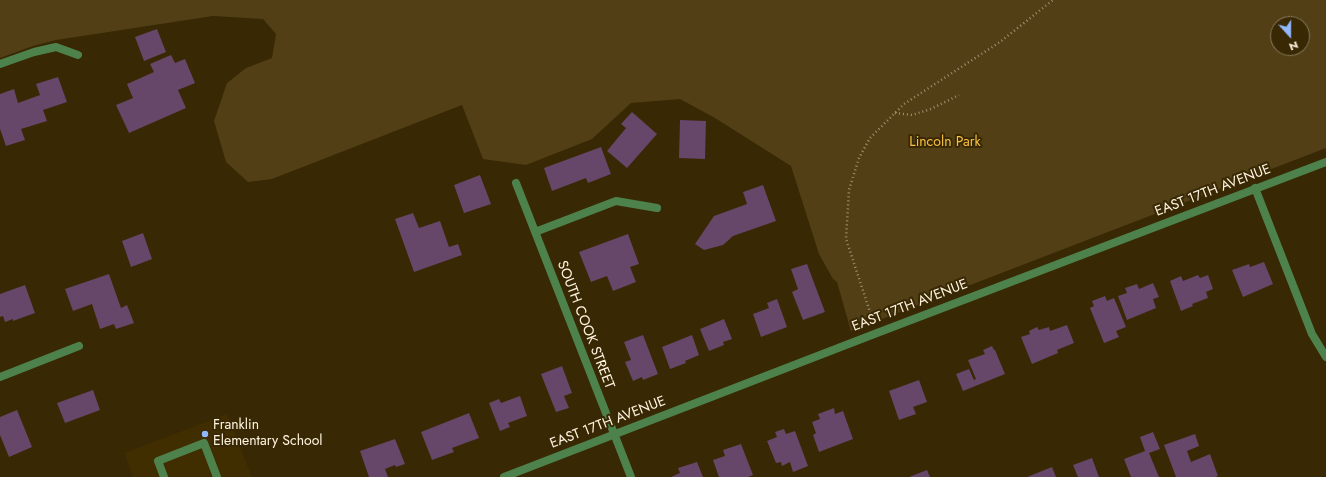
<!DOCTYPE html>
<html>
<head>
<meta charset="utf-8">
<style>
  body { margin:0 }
  #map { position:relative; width:1326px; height:477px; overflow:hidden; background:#382803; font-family:Jost,sans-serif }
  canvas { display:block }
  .north { position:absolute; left:1270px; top:16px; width:40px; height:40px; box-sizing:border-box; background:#382803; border:1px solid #877a5b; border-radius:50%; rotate:159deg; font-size:11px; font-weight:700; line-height:16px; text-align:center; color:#fef4e0 }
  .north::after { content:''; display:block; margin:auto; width:14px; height:18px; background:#93b7fd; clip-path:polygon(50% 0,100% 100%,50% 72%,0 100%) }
</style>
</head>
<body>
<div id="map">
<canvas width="1326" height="477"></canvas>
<div class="north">N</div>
</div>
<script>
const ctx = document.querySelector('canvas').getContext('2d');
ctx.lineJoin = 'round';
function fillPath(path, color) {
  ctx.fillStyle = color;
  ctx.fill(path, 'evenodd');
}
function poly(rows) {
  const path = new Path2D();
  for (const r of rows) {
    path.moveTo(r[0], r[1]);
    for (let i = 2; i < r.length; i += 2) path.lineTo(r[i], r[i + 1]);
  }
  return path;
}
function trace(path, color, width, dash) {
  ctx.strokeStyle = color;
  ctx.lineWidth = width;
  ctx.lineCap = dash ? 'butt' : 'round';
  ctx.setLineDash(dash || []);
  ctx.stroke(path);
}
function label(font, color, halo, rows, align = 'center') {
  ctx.font = font + ' Jost,sans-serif';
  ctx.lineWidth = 4;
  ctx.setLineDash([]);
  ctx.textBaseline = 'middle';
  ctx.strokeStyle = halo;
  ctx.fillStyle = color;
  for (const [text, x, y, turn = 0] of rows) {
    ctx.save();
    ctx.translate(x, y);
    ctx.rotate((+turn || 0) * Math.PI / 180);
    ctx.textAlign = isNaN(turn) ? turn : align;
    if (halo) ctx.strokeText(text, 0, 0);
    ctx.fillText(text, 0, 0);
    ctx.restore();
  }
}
fillPath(poly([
  [227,414,252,477,133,477,124,453]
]), '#402d00');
fillPath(poly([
  [0,0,1326,0,1326,148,851,331,837,282,833,279,819,254,791,166,715,118,680,99,631,103,592,139,526,165,483,159,462,105,272,179,248,182,226,162,214,121,227,83,246,68,272,58,276,34,263,19,213,16,56,40,33,46,0,58],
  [1278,24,1302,24,1302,48,1278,48]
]), '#523f16');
fillPath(poly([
  [157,29,166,52,144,61,135,37],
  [171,55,175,63,185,59,195,83,178,90,186,108,129,133,116,105,133,98,127,84,154,72,150,64],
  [58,77,67,102,43,110,47,121,21,129,25,140,6,146,0,129,0,94,14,89,18,103,40,95,36,84],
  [632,112,657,134,627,168,607,151,626,128,621,124],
  [680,120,706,121,705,159,679,158],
  [601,147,611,174,588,183,586,178,552,191,544,168],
  [480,175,491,204,464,213,454,185],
  [763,185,776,221,733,236,723,245,704,250,695,244,714,216,747,204,743,192],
  [413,213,419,228,440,221,449,247,458,244,462,255,414,272,395,219],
  [143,233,152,259,131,267,122,241],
  [628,234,639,264,630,267,636,282,613,291,607,276,591,282,579,252],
  [1264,262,1273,284,1243,297,1232,270,1249,264,1250,267],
  [807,264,825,312,803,320,792,292,798,289,791,269],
  [109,274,121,308,127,305,134,323,116,329,114,324,100,329,92,304,73,311,65,289],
  [1198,275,1200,278,1208,275,1213,289,1206,292,1208,298,1192,304,1193,306,1181,311,1170,281,1181,276,1183,281],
  [1153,283,1159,297,1153,299,1156,308,1127,320,1118,296,1127,293,1125,288,1137,284,1139,289],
  [25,285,35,313,13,321,13,319,5,322,3,316,0,317,0,294],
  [1105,296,1107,301,1114,298,1126,327,1116,331,1119,337,1104,343,1090,308,1094,306,1092,301],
  [777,299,787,327,761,337,753,314,769,308,767,303],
  [724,319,732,339,723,342,724,345,709,351,700,329],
  [1067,325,1074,343,1057,350,1058,353,1032,364,1021,337,1030,334,1029,331,1037,327,1039,330,1049,327,1050,331],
  [643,335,658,374,643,380,642,377,633,381,625,362,631,360,624,342],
  [692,335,699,355,685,361,686,363,670,369,662,347],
  [992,346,994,350,995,350,1005,374,963,391,956,374,969,369,974,380,976,379,968,360,985,354,983,350],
  [562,366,572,393,564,396,569,408,556,412,541,374],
  [919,380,927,402,913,407,916,414,899,420,889,391],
  [93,390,100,410,65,423,57,403],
  [520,396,527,416,508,423,510,427,500,431,489,403,499,399,501,403],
  [834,408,835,414,843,411,853,439,819,452,813,435,816,433,812,422,820,419,818,414],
  [17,410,32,447,9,457,0,435,0,417],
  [469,413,479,438,452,448,454,452,432,460,421,432],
  [784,429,786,434,795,431,808,466,793,472,790,462,782,466,781,462,776,463,767,441,777,437,775,432],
  [1153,432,1160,449,1149,453,1159,477,1131,477,1124,459,1145,451,1140,437],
  [1195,434,1199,446,1187,451,1191,462,1210,454,1218,476,1215,477,1176,477,1164,445],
  [395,439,405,464,396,467,395,465,385,469,388,477,369,477,360,451],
  [741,444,753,475,748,477,719,477,713,460,725,456,723,450],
  [1092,458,1099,477,1078,477,1073,465],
  [697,462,703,477,671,477,680,473,678,468],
  [1052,467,1056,477,1027,477],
  [927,470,930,477,909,477]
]), '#664669');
trace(poly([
  [895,113,912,115,931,109,959,95],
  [873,321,846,239,849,190,859,158,870,138,904,104,1000,42,1053,0]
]), '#9e9174', 2.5, [1, 3]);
trace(poly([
  [1255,188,1312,334,1326,357],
  [164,477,158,461,204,443,217,477]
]), '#4e824c', 8);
trace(poly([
  [0,64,34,52,56,47,78,55],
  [516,183,631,477],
  [535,232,616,201,657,208],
  [0,377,79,346]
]), '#4e824c', 8);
trace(poly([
  [504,477,877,333,1326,162]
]), '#4e824c', 8);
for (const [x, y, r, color] of [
  [205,434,4,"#93b7fd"]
]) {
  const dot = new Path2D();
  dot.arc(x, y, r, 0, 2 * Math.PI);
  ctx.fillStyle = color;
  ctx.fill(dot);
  trace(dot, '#382803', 1.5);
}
label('14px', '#f9c041', '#382803', [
  ["Lincoln Park",945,143]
]);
label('14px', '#fef4e0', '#382803', [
  ["EAST 17TH AVENUE",1213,191,-21],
  ["EAST 17TH AVENUE",910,306,-21],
  ["SOUTH COOK STREET",585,325,69],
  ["EAST 17TH AVENUE",608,423,-21]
]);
label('14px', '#fef4e0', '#382803', [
  ["Franklin",213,426],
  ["Elementary School",213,442]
], 'left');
</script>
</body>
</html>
